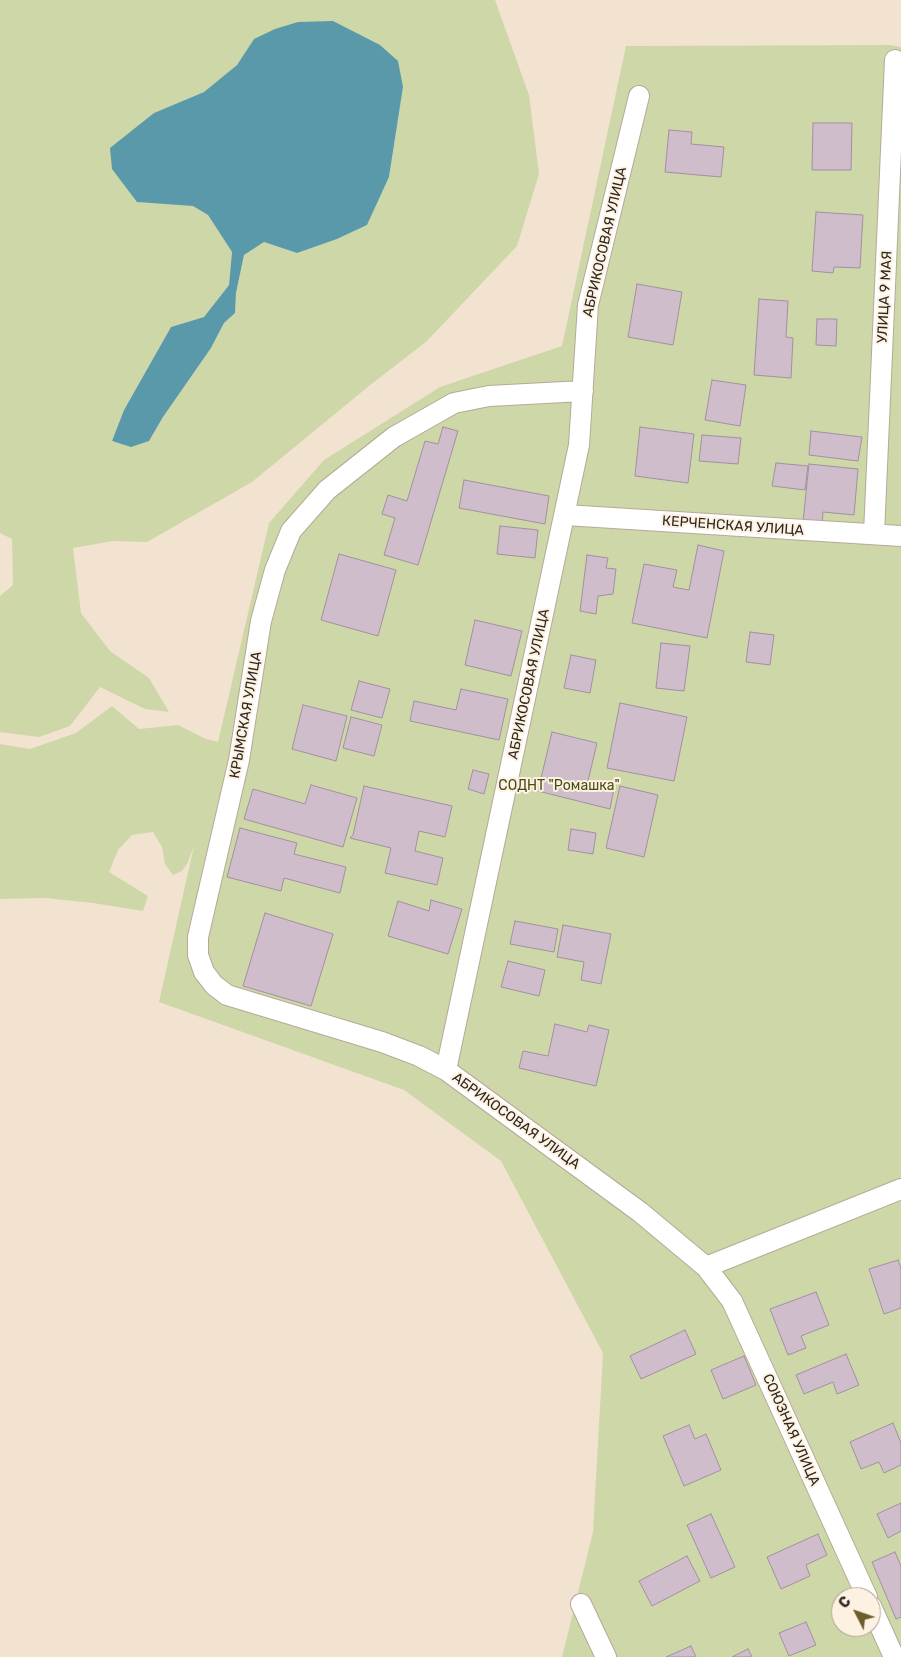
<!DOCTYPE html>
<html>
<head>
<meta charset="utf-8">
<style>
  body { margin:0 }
  #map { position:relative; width:901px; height:1657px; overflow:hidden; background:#f2e3d1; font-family:Rubik,sans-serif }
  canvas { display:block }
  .north { position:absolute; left:831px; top:1587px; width:50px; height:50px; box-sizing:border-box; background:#fdf1e2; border:1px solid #aaa094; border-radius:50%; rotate:311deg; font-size:14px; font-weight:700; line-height:20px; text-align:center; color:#2d2720 }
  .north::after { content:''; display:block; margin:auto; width:18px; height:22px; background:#6c5d2a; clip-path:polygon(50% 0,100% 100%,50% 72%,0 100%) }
</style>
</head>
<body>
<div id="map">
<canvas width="901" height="1657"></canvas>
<div class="north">С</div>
</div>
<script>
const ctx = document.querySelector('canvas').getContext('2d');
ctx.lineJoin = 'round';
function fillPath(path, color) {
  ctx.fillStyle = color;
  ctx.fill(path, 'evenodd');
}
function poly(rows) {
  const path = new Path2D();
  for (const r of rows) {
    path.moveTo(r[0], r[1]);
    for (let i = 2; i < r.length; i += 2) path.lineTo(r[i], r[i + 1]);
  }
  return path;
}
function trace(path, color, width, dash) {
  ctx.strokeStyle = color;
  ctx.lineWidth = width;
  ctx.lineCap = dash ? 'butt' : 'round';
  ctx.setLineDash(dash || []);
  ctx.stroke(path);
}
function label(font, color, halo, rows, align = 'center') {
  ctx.font = font + ' Rubik,sans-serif';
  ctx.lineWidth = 4;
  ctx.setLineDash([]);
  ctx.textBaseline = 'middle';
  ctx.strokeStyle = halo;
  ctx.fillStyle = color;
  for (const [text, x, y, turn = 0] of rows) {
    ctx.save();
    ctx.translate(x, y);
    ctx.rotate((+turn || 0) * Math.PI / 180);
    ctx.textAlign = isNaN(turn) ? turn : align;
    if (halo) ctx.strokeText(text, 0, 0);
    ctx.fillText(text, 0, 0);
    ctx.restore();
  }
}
fillPath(poly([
  [0,0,495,0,529,95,539,174,517,246,427,341,369,386,252,482,147,542,113,541,73,548,81,613,110,651,149,678,169,712,145,709,100,687,70,726,39,737,0,732,0,596,13,585,12,539,0,533],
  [254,39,403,87,389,177,367,225,337,239,297,253,264,242,244,255,236,293,235,313,224,323,211,348,163,417,149,441,112,442,124,410,171,327,204,317,229,285,232,252,208,215,193,205,137,202,154,113,204,92,237,65],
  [891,45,901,47,901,1657,562,1657,593,1532,603,1353,501,1161,404,1090,159,1002,194,846,187,864,182,871,173,875,165,864,162,847,153,832,132,835,118,850,109,872,148,896,143,911,93,903,45,898,0,899,0,744,30,749,76,733,112,706,139,729,178,725,206,739,218,742,269,523,324,460,440,387,562,346,626,46],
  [841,1597,871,1597,871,1627,841,1627]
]), '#ced7a7');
fillPath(poly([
  [333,21,380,45,398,61,403,87,389,177,367,225,337,239,297,253,264,242,244,255,236,293,235,313,224,323,211,348,163,417,149,441,131,447,112,441,124,410,171,327,204,317,229,285,232,252,208,215,193,206,137,202,112,169,110,148,154,113,204,92,237,65,254,39,275,29,298,22]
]), '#5a99aa');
const building = poly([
  [813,123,852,123,851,170,812,170,813,123],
  [669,130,692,132,691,144,724,147,721,177,665,172,669,130],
  [816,212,863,215,860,268,834,267,833,273,812,271,816,212],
  [637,284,682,292,673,345,628,337,637,284],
  [759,299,788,301,786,337,793,338,791,378,754,375,759,299],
  [817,319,837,319,836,346,816,345,817,319],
  [712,380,746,385,740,426,705,420,712,380],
  [443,427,458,431,418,565,384,555,395,518,382,514,388,495,407,501,425,441,438,444,443,427],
  [640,427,694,434,688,483,635,476,640,427],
  [811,431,862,437,858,461,809,455,811,431],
  [702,435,741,438,738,464,699,461,702,435],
  [776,463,808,466,805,490,772,486,776,463],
  [809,464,858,469,854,515,823,512,822,524,803,522,809,464],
  [464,480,549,496,545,524,459,508,464,480],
  [500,526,538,530,535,558,497,554,500,526],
  [698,545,724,551,707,638,632,623,644,564,677,570,673,587,689,590,698,545],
  [339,554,396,570,378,636,321,620,339,554],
  [587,555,608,558,606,568,616,569,613,594,598,596,596,614,580,611,587,555],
  [475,620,522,631,511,676,465,665,475,620],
  [750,632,774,635,770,665,746,662,750,632],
  [661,643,690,646,684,691,656,688,661,643],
  [571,655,596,660,590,693,564,688,571,655],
  [359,681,390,689,382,718,351,710,359,681],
  [461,689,508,699,499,740,410,721,414,701,456,710,461,689],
  [620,703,687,717,674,781,607,768,620,703],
  [303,705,347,716,336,761,292,749,303,705],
  [351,717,382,725,374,756,343,748,351,717],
  [552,732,597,743,588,781,614,788,610,809,538,791,552,732],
  [473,770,489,774,484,794,468,789,473,770],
  [311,785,357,798,343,847,244,819,253,789,305,804,311,785],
  [364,786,452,806,445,837,419,831,415,851,443,858,437,885,385,873,391,848,350,838,353,835,364,786],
  [620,786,658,795,644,857,606,848,620,786],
  [240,828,297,843,294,854,346,867,340,893,284,878,281,891,227,877,240,828],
  [571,829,596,833,593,854,568,850,571,829],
  [431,900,462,909,448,954,388,936,398,901,429,911,431,900],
  [265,913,333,934,311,1006,243,986,265,913],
  [515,921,558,929,554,952,510,944,515,921],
  [563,925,611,934,601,984,581,980,584,962,557,957,563,925],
  [508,961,545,970,539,996,501,987,508,961],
  [555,1024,587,1032,589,1025,609,1030,596,1086,519,1068,523,1051,548,1056,555,1024],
  [898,1260,901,1268,901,1308,884,1314,869,1269,898,1260],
  [816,1292,829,1325,801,1336,806,1348,788,1355,770,1309,816,1292],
  [685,1330,696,1354,641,1379,630,1356,685,1330],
  [846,1354,859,1385,837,1394,833,1382,804,1394,796,1375,846,1354],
  [744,1356,756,1385,723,1399,711,1370,744,1356],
  [893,1423,901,1443,901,1465,884,1473,879,1462,861,1469,850,1442,893,1423],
  [689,1425,695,1439,706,1434,721,1470,684,1486,663,1436,689,1425],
  [901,1503,901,1531,888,1538,877,1514,901,1503],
  [711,1514,735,1567,711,1578,687,1525,711,1514],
  [818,1534,827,1555,806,1565,810,1576,781,1589,767,1557,818,1534],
  [895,1552,901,1566,901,1617,896,1619,872,1562,895,1552],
  [687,1556,700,1581,652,1606,639,1581,687,1556],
  [806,1622,816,1645,789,1656,779,1633,806,1622],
  [691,1646,696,1657,666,1657,691,1646],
  [748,1649,752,1657,732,1657,748,1649]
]);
fillPath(building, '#cfbdcc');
trace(building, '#a291a0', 1);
const street = poly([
  [639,96,588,305,579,445,446,1070,640,1212,706,1267,732,1301,867,1597],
  [565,515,901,536],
  [874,534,895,60],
  [446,1070,419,1056,382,1042,227,995,214,985,204,972,198,955,198,937,239,760,261,621,275,570,291,531,327,490,394,437,454,403,489,396,583,391],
  [706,1267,901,1189],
  [581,1604,606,1657],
  [871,1606,894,1657]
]);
trace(street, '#b7a998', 22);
trace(street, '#fff', 20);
label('14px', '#2d2720', '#fdf1e2', [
  ["АБРИКОСОВАЯ УЛИЦА",605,242,-77],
  ["УЛИЦА 9 МАЯ",885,297,-87],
  ["КЕРЧЕНСКАЯ УЛИЦА",733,526,4],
  ["АБРИКОСОВАЯ УЛИЦА",529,684,-78],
  ["КРЫМСКАЯ УЛИЦА",246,715,-80],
  ["АБРИКОСОВАЯ УЛИЦА",516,1121,36],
  ["СОЮЗНАЯ УЛИЦА",791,1430,66]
]);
label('14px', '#464d14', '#fdf1e2', [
  ["СОДНТ \"Ромашка\"",559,786]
]);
</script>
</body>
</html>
